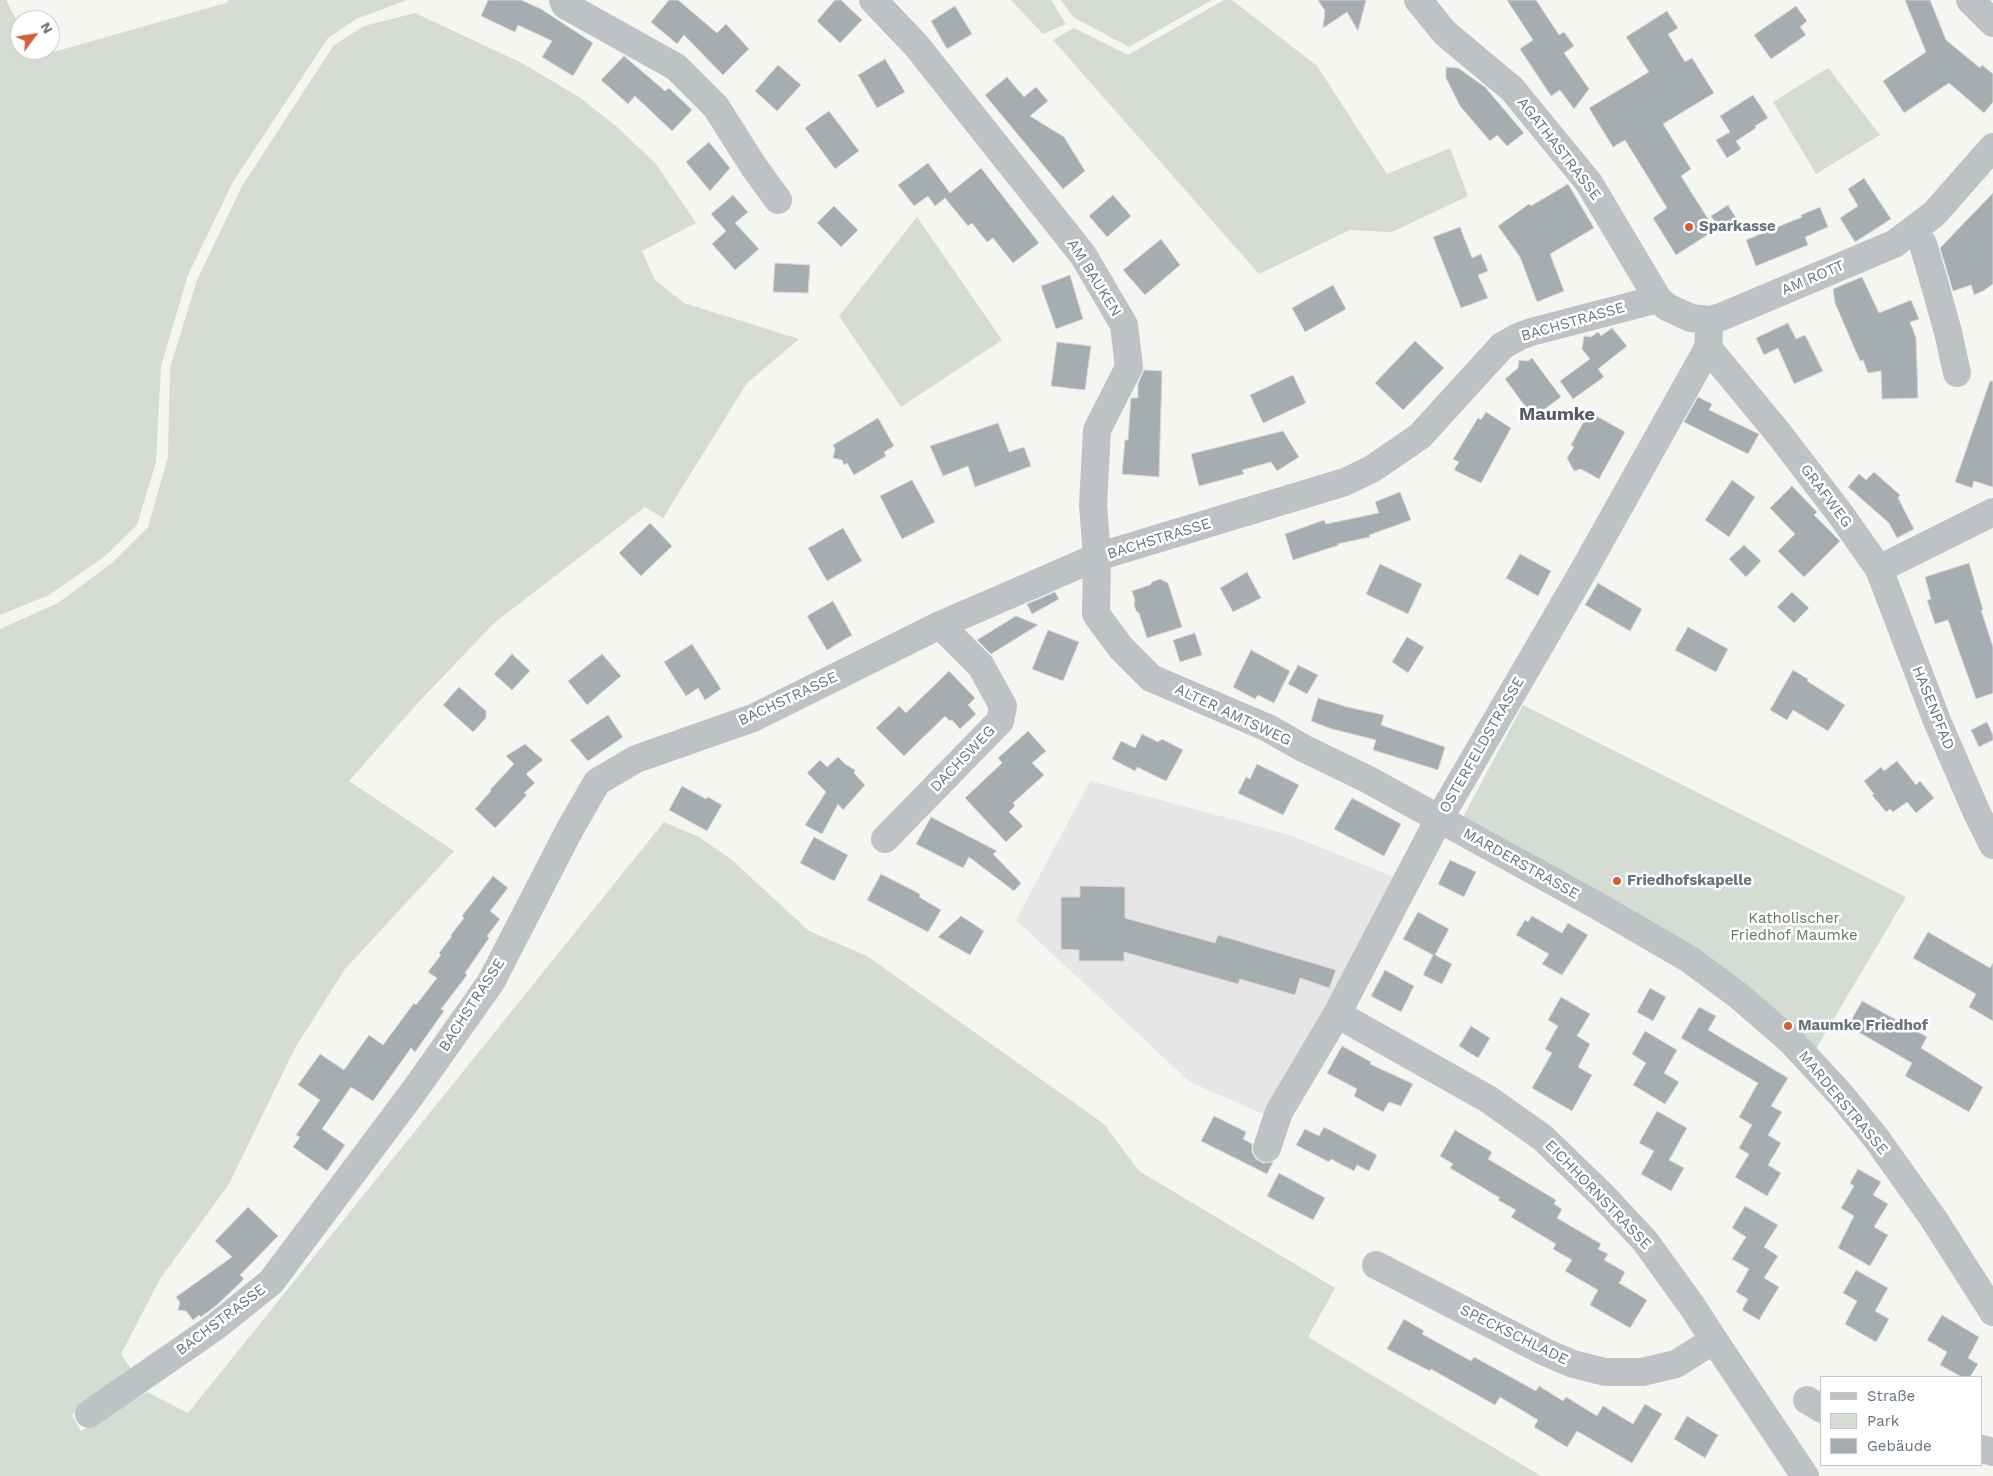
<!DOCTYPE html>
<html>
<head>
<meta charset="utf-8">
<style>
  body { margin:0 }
  #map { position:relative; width:1993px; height:1476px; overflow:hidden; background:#f5f5f2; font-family:"Work Sans",sans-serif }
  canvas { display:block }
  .legend { position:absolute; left:1820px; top:1376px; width:162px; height:90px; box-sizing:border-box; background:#fff; border:1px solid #c2c7cc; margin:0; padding:6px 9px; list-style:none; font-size:15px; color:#67747f }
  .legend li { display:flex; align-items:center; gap:10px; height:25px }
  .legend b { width:25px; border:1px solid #c2c7cc }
  .north { position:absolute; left:10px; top:10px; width:50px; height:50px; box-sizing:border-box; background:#fff; border:1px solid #c2c7cc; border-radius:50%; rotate:59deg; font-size:14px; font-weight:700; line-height:20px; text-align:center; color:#67747f }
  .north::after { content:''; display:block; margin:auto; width:18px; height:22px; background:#cf6037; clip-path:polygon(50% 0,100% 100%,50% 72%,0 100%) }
</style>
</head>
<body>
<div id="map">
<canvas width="1993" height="1476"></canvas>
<ul class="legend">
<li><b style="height:6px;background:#bec2c5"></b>Straße</li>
<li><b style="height:14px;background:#d6dbd3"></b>Park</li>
<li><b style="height:14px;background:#a6adb1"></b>Gebäude</li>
</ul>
<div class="north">N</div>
</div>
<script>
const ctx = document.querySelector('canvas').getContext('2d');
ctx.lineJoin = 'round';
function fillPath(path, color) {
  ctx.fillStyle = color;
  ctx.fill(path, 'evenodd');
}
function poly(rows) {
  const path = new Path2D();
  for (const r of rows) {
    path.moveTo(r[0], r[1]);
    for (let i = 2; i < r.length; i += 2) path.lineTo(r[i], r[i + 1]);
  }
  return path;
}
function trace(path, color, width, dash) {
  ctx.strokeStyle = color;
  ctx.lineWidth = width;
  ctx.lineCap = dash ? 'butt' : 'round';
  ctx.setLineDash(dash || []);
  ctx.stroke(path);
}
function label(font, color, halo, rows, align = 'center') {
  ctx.font = font + ' "Work Sans",sans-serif';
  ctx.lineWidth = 5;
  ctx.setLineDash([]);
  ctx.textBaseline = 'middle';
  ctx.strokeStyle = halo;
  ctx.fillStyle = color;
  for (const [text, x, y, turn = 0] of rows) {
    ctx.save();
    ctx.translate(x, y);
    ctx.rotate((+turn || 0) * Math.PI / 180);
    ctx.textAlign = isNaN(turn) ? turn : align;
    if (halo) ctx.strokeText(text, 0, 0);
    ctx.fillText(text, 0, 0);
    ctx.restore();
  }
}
fillPath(poly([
  [1090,781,1290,835,1394,877,1268,1116,1190,1082,1016,920]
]), '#e5e6e5');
fillPath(poly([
  [0,0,6,0,20,27,20,50,32,50,36,57,226,3,229,0,407,0,356,19,328,38,233,182,188,275,161,366,156,462,137,525,104,557,49,595,0,615],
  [1011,0,1051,0,1066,24,1043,34],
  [1061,0,1212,0,1129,47,1073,17],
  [1224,0,1232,0,1317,66,1387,174,1450,148,1468,196,1392,232,1350,230,1259,274,1053,40,1074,28,1128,55],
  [415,13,522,63,579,97,617,127,656,164,696,223,642,251,655,280,684,303,799,339,747,383,663,518,645,507,494,623,415,706,349,781,454,851,345,969,295,1048,229,1184,160,1279,121,1354,134,1373,72,1415,81,1431,147,1392,188,1413,664,822,699,837,732,860,809,931,867,956,1104,1124,1139,1171,1335,1288,1308,1337,1541,1476,0,1476,0,629,58,603,112,563,148,527,168,457,170,368,197,280,242,186,334,45,364,26],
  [1828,68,1880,135,1816,174,1773,102],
  [917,217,1002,340,901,407,839,316],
  [1523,705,1906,897,1816,1049,1462,819]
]), '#d6dbd3');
const building = poly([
  [488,0,521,0,541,9,593,43,573,76,542,57,552,41,518,25,515,32,481,16,488,0],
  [669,0,678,0,717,33,726,24,749,49,723,75,684,35,677,44,651,22,669,0],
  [835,0,841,0,862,20,840,43,817,21,835,0],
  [1318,0,1366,0,1358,31,1347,12,1323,28,1325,11,1318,0],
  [1507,0,1536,0,1559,35,1564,32,1574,46,1564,53,1589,89,1574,109,1560,90,1551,96,1520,49,1533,40,1507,0],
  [1905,0,1930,0,1946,40,1980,68,1982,65,1993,74,1993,102,1984,113,1949,83,1904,113,1883,81,1926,52,1905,0],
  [955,6,972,34,947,49,931,21,955,6],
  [1796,6,1807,21,1800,27,1806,35,1771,59,1754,35,1796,6],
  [1667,11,1678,28,1668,34,1685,62,1692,58,1714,93,1663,124,1691,169,1681,176,1715,230,1676,255,1653,218,1667,208,1625,140,1613,147,1589,108,1649,72,1626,37,1667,11],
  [624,56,665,91,669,88,692,110,672,131,635,96,628,104,601,80,624,56],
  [885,59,905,92,877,108,858,75,885,59],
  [778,65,801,85,777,111,755,91,778,65],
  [1446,67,1458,68,1485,87,1524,133,1507,146,1497,135,1490,141,1460,106,1446,78,1446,67],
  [1007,77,1024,97,1036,87,1048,101,1030,116,1064,137,1085,171,1063,189,985,95,1007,77],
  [1753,95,1768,118,1755,126,1756,128,1736,141,1741,149,1727,158,1716,140,1730,132,1720,116,1753,95],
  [829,111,859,151,835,169,805,128,829,111],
  [709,142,730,168,710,191,686,162,709,142],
  [928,163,950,193,981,168,1039,243,1013,263,993,238,987,242,972,223,968,226,945,198,935,206,928,196,914,206,898,185,928,163],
  [1864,178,1891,219,1855,242,1840,218,1858,206,1848,189,1864,178],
  [1568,184,1594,228,1550,254,1564,291,1537,302,1520,257,1498,226,1529,204,1531,206,1568,184],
  [1993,193,1993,284,1983,291,1974,295,1971,285,1953,291,1940,248,1993,193],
  [733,195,748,212,735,223,759,249,735,270,712,244,726,231,711,214,733,195],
  [1113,195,1131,216,1107,237,1089,216,1113,195],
  [1728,205,1738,221,1721,232,1711,216,1728,205],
  [834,206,858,230,841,247,817,223,834,206],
  [1820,207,1828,227,1805,237,1808,245,1756,266,1746,240,1802,217,1801,215,1820,207],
  [1460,227,1472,258,1481,254,1488,271,1478,275,1488,298,1461,308,1433,237,1460,227],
  [1161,239,1180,265,1145,295,1123,270,1161,239],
  [775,263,810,265,808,293,773,292,775,263],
  [1070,275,1083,319,1056,329,1041,286,1070,275],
  [1862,277,1879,313,1911,300,1919,319,1910,322,1916,338,1918,398,1882,399,1881,371,1868,373,1863,360,1860,361,1835,303,1833,289,1862,277],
  [1333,285,1346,309,1305,332,1292,308,1333,285],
  [1788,323,1796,339,1805,335,1823,371,1794,384,1778,348,1764,355,1756,338,1788,323],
  [1612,328,1627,346,1598,369,1604,377,1573,399,1560,381,1590,359,1582,349,1584,336,1591,337,1598,332,1601,336,1612,328],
  [1415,341,1444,368,1403,410,1375,383,1415,341],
  [1057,342,1091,346,1085,390,1051,386,1057,342],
  [1532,358,1561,397,1538,414,1531,414,1505,379,1518,368,1519,360,1528,361,1532,358],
  [1144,370,1162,371,1159,477,1122,474,1125,440,1128,440,1131,398,1138,398,1138,384,1144,370],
  [1293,375,1306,403,1263,423,1250,395,1293,375],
  [1990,381,1993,381,1993,487,1974,481,1972,488,1955,482,1990,381],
  [1698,397,1712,404,1709,410,1759,434,1748,454,1684,422,1698,397],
  [1486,412,1511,428,1481,483,1454,470,1459,462,1453,459,1478,418,1481,420,1486,412],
  [1589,412,1625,432,1599,479,1581,469,1574,471,1567,458,1574,447,1571,445,1589,412],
  [878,418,894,446,884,452,886,456,854,475,847,463,844,465,842,460,833,458,835,449,833,445,878,418],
  [998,423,1009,452,1024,447,1031,466,975,487,968,466,943,476,930,446,998,423],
  [1283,431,1299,457,1277,471,1271,462,1242,470,1244,474,1199,486,1191,454,1283,431],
  [1874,472,1900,495,1898,498,1914,529,1897,538,1889,523,1848,487,1859,474,1866,480,1874,472],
  [912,480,935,522,902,539,880,496,912,480],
  [1732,480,1755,497,1729,537,1705,520,1732,480],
  [1792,486,1817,512,1814,515,1840,541,1804,577,1778,551,1795,534,1770,508,1792,486],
  [1400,492,1411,520,1369,535,1370,537,1337,544,1339,545,1293,560,1285,534,1324,520,1326,524,1379,513,1375,502,1400,492],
  [650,523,672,546,641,576,619,553,650,523],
  [843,528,862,561,827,581,808,548,843,528],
  [1744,545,1761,561,1746,577,1729,559,1744,545],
  [1520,554,1551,571,1538,596,1506,578,1520,554],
  [1969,563,1983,610,1981,610,1993,647,1993,693,1976,699,1948,620,1935,624,1927,600,1931,599,1925,577,1969,563],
  [1380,564,1422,584,1408,614,1366,594,1380,564],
  [1247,572,1261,598,1233,612,1220,588,1247,572],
  [1160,579,1168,583,1182,627,1147,638,1139,613,1136,611,1134,604,1135,600,1132,591,1150,585,1152,582,1160,579],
  [1598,583,1642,609,1630,631,1585,605,1598,583],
  [1055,592,1059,599,1032,614,1027,604,1055,592],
  [1792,592,1809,608,1794,623,1777,607,1792,592],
  [833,601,852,635,827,650,807,616,833,601],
  [1016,616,1038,625,991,654,977,640,1016,616],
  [1688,627,1728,649,1716,672,1675,650,1688,627],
  [1048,630,1079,642,1063,681,1032,669,1048,630],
  [1195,633,1202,655,1180,662,1173,640,1195,633],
  [1407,637,1424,647,1408,673,1392,662,1407,637],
  [692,644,721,689,705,700,698,688,686,696,664,662,692,644],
  [1251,650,1290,671,1274,703,1258,695,1255,699,1233,687,1251,650],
  [512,654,530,671,512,690,494,674,512,654],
  [602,654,621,676,587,705,568,681,602,654],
  [1298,665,1318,675,1307,694,1288,684,1298,665],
  [1793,670,1808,679,1807,681,1845,705,1828,731,1793,710,1787,720,1770,710,1793,670],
  [949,671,975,698,968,705,976,714,960,729,952,720,950,721,945,716,904,756,876,728,899,706,906,713,949,671],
  [459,687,486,711,486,718,473,732,443,705,459,687],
  [1318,698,1347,707,1384,715,1381,725,1445,747,1438,770,1373,750,1376,740,1332,729,1311,721,1318,698],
  [608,715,623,737,588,761,570,740,608,715],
  [1987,722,1993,735,1993,740,1979,747,1971,730,1987,722],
  [1028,731,1046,751,1032,763,1044,775,1013,803,1015,806,1009,812,1023,826,1006,842,965,798,1002,763,998,758,1028,731],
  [1142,734,1158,742,1162,739,1183,750,1166,781,1137,767,1135,771,1112,759,1121,741,1135,748,1142,734],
  [525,744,543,760,526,774,535,783,524,793,527,795,495,828,475,809,491,791,490,790,514,764,506,756,525,744],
  [838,757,845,764,855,770,854,773,865,785,843,810,838,804,822,834,805,825,826,792,807,773,820,760,827,767,838,757],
  [1897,761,1916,785,1920,781,1934,798,1916,813,1907,802,1893,812,1890,809,1886,812,1872,795,1874,794,1864,781,1881,767,1884,771,1897,761],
  [1257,764,1299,785,1283,815,1238,793,1246,777,1250,779,1257,764],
  [682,786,706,799,708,797,722,805,707,831,669,810,682,786],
  [1352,798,1401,824,1384,856,1334,829,1352,798],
  [931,817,997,851,993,854,1021,883,1014,891,969,857,963,868,916,844,931,817],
  [814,837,848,855,834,881,800,863,814,837],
  [1450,860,1476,872,1464,897,1438,884,1450,860],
  [881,874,920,894,919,897,941,910,928,932,867,900,881,874],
  [493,876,508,888,490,911,500,919,487,936,489,938,465,973,467,975,441,1009,444,1011,415,1052,411,1048,373,1101,351,1087,322,1129,345,1145,327,1171,293,1147,300,1137,296,1135,320,1100,298,1085,320,1054,344,1070,369,1035,383,1045,414,1003,416,1005,437,978,428,972,441,955,439,953,452,936,451,935,464,918,462,916,493,876],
  [1080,886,1125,887,1125,918,1215,943,1218,935,1336,970,1329,988,1300,978,1295,995,1240,979,1238,984,1124,952,1124,961,1079,961,1079,950,1061,949,1061,897,1080,897,1080,886],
  [1418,912,1449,929,1435,955,1452,964,1442,984,1423,975,1433,955,1403,939,1418,912],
  [961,916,984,931,970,955,938,937,961,916],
  [1532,916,1562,933,1568,923,1588,935,1562,975,1542,964,1549,954,1516,935,1525,920,1528,922,1532,916],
  [1928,932,1990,968,1993,963,1993,1021,1969,1007,1976,994,1913,958,1928,932],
  [1385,970,1414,986,1401,1012,1371,996,1385,970],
  [1650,988,1666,997,1653,1021,1637,1012,1650,988],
  [1561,997,1590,1014,1577,1036,1590,1044,1578,1067,1592,1075,1572,1111,1532,1088,1552,1053,1545,1049,1558,1026,1548,1020,1561,997],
  [1862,1001,1927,1037,1921,1048,1983,1087,1969,1112,1905,1076,1912,1063,1848,1026,1862,1001],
  [1699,1007,1716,1016,1708,1030,1788,1078,1771,1106,1782,1112,1768,1135,1781,1143,1768,1165,1781,1173,1767,1196,1735,1177,1749,1154,1739,1148,1752,1125,1739,1117,1758,1083,1681,1038,1699,1007],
  [1471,1026,1490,1038,1478,1058,1459,1046,1471,1026],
  [1645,1031,1677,1050,1664,1073,1679,1082,1665,1104,1633,1085,1646,1063,1632,1054,1645,1031],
  [1342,1046,1371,1062,1370,1064,1413,1084,1401,1106,1389,1102,1383,1112,1354,1096,1357,1089,1327,1073,1342,1046],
  [1657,1111,1687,1128,1669,1160,1684,1168,1671,1191,1641,1174,1654,1151,1639,1143,1657,1111],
  [1214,1116,1246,1132,1243,1139,1252,1144,1252,1152,1256,1159,1263,1163,1273,1162,1267,1174,1201,1141,1214,1116],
  [1324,1127,1377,1155,1369,1171,1357,1165,1354,1171,1331,1159,1329,1162,1296,1145,1305,1129,1319,1136,1324,1127],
  [1455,1130,1492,1152,1488,1159,1556,1200,1554,1204,1562,1209,1557,1218,1601,1244,1598,1249,1608,1254,1604,1260,1625,1272,1619,1283,1647,1300,1630,1328,1590,1305,1598,1290,1565,1271,1572,1260,1553,1249,1556,1244,1511,1217,1516,1210,1498,1200,1500,1198,1450,1168,1453,1164,1440,1156,1455,1130],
  [1858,1169,1881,1182,1873,1195,1888,1204,1874,1227,1888,1235,1870,1266,1838,1248,1854,1216,1841,1208,1854,1186,1850,1183,1858,1169],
  [1279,1173,1325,1198,1313,1220,1267,1196,1279,1173],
  [1745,1206,1778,1225,1764,1247,1778,1256,1764,1278,1779,1287,1759,1320,1742,1310,1748,1299,1736,1292,1749,1269,1732,1259,1746,1237,1732,1228,1745,1206],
  [248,1207,278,1236,240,1275,244,1279,217,1305,201,1317,199,1315,193,1320,186,1311,178,1310,180,1302,176,1297,232,1257,215,1241,248,1207],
  [1856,1270,1888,1288,1875,1311,1889,1319,1876,1342,1845,1324,1857,1301,1843,1293,1856,1270],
  [1942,1315,1979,1337,1968,1358,1978,1364,1970,1377,1962,1377,1940,1365,1947,1352,1927,1340,1942,1315],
  [1404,1319,1424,1331,1422,1334,1471,1361,1474,1357,1536,1391,1539,1386,1563,1401,1566,1397,1597,1416,1603,1406,1633,1424,1645,1404,1662,1414,1632,1463,1577,1431,1567,1447,1534,1427,1538,1420,1500,1397,1495,1405,1431,1369,1430,1371,1387,1349,1404,1319],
  [1687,1416,1718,1435,1705,1458,1674,1439,1687,1416]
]);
fillPath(building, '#a6adb1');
trace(building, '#d6d6d4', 1);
trace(poly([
  [563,0,565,5,676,67,716,107,754,167,778,200],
  [873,0,916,45,1083,255,1124,325,1129,367,1097,430,1093,505,1097,557,1096,614,1121,648,1151,678,1268,728,1303,748,1367,779,1596,905,1689,959,1739,996,1792,1042,1841,1095,1876,1138,1933,1218,1993,1312],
  [1418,0,1445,33,1512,89,1589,183,1658,299,1667,307,1691,318,1709,320,1721,317,1894,244,1934,214,1993,147],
  [1970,0,1993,23],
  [1914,229,1923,244,1936,289,1948,332,1957,373],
  [1709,331,1708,348,1779,434,1841,515,1879,569,1937,721,1977,813,1993,845],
  [1879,569,1993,512],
  [885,839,1000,721,1003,706,981,666,940,625],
  [1337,1014,1488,1099,1543,1138,1602,1195,1645,1241,1692,1306,1714,1340,1805,1476],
  [1267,1148,1279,1112,1337,1014,1439,819,1585,568,1708,348],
  [1376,1265,1545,1352,1573,1364,1605,1372,1642,1372,1676,1364,1714,1340],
  [1807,1400,1822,1409],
  [89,1414,215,1327,271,1282,414,1091,491,982,570,829,597,782,636,759,753,718,940,625,1097,557,1345,482,1372,469,1420,436,1502,346,1518,337,1531,332,1658,299],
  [1982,1449,1993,1452]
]), '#bec2c5', 28);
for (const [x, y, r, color] of [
  [1689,227,5,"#cf6037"],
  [1617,881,5,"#cf6037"],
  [1788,1026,5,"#cf6037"]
]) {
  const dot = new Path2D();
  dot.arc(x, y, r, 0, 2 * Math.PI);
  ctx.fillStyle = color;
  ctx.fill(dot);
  trace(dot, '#fff', 2);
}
label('15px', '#67747f', '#fff', [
  ["AGATHASTRASSE",1559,149,52],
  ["AM BAUKEN",1094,278,58],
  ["AM ROTT",1813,278,-23],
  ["BACHSTRASSE",1573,322,-16],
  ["GRAFWEG",1826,496,53],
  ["BACHSTRASSE",1159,539,-17],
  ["BACHSTRASSE",788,699,-25],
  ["HASENPFAD",1933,708,68],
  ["ALTER AMTSWEG",1233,715,25],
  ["OSTERFELDSTRASSE",1482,745,-60],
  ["DACHSWEG",963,759,-46],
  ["MARDERSTRASSE",1521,864,29],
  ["BACHSTRASSE",472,1005,-57],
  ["MARDERSTRASSE",1843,1103,50],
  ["EICHHORNSTRASSE",1598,1195,46],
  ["BACHSTRASSE",221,1320,-37],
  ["SPECKSCHLADE",1514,1335,26]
]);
label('bold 15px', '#67747f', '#fff', [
  ["Sparkasse",1699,227],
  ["Friedhofskapelle",1627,881],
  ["Maumke Friedhof",1798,1026]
], 'left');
label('15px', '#687765', '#fff', [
  ["Katholischer",1794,919],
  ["Friedhof Maumke",1794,936]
]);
label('bold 18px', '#545d65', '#fff', [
  ["Maumke",1557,415]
]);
</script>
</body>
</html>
